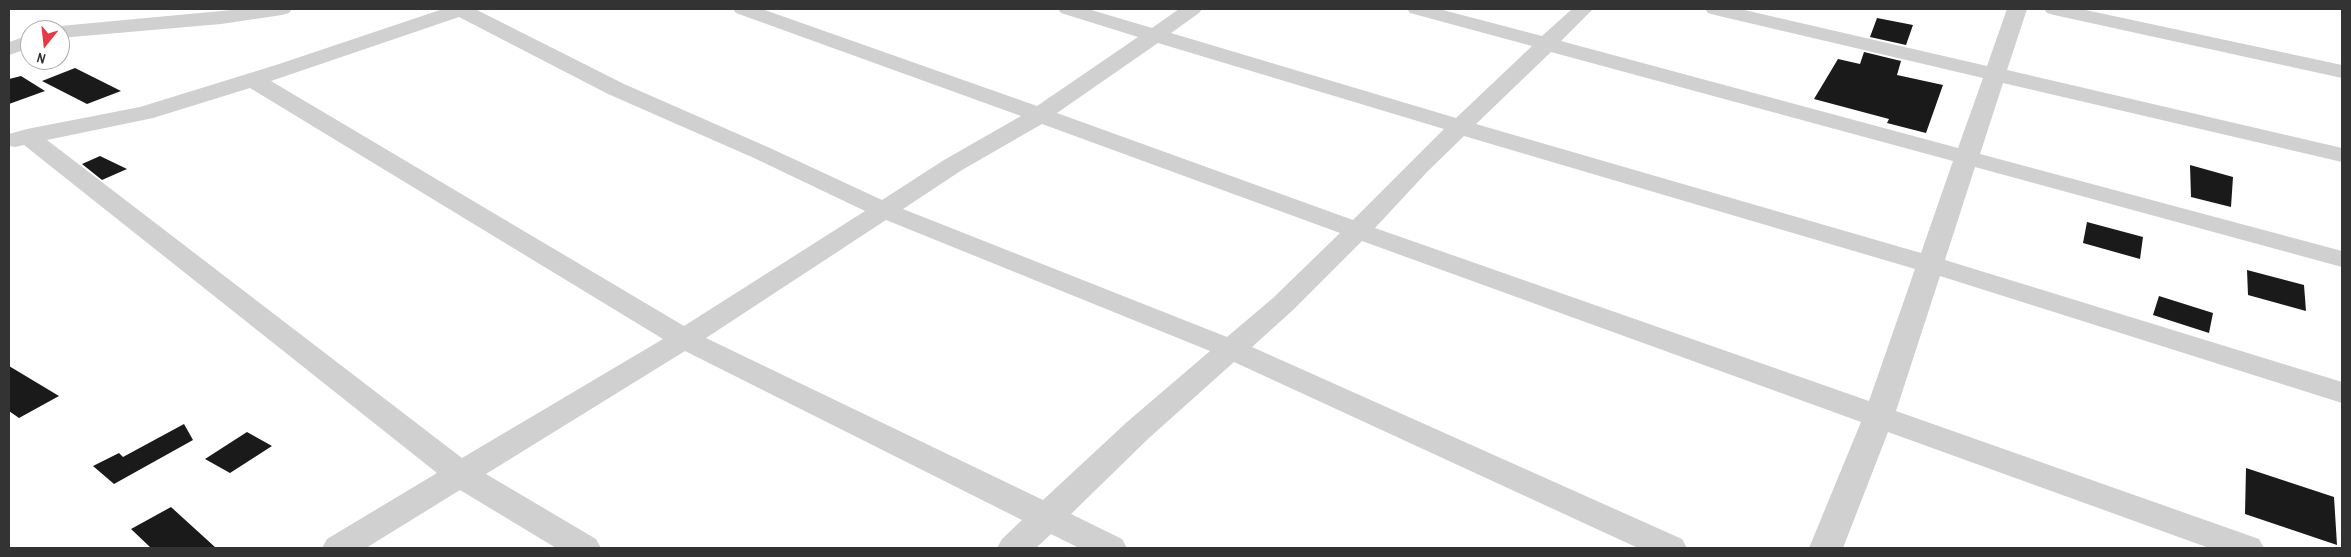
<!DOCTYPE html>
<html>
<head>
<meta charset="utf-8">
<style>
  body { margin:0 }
  #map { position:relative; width:2351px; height:557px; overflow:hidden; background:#fff; font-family:"Archivo Narrow",sans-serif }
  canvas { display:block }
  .frame { position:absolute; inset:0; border:10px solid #333; pointer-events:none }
  .north { position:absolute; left:20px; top:20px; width:50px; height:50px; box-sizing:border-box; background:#fff; border:1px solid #adadad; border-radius:50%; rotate:196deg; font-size:14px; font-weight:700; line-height:20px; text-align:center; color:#333 }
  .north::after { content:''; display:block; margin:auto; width:18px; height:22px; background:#e63946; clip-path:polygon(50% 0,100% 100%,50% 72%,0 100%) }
</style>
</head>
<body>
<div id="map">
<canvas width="2351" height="557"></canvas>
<div class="frame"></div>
<div class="north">N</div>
</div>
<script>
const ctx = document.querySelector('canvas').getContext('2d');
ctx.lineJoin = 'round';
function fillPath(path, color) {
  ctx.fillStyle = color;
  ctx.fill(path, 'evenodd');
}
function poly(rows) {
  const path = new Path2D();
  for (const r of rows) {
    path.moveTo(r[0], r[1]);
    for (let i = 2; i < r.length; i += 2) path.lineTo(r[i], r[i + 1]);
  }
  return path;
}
fillPath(poly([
  [1877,18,1913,25,1906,45,1870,37],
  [1864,52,1901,61,1897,75,1943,85,1926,133,1887,123,1889,119,1814,99,1838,59,1860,64],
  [75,68,121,91,87,104,42,81],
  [21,76,45,91,9,104,9,79],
  [100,156,127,169,102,180,82,164],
  [2190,165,2233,177,2231,207,2191,197],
  [2087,222,2143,237,2140,259,2083,243],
  [2247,270,2304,285,2306,311,2248,295],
  [2159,296,2213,313,2209,333,2153,315],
  [9,366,59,396,19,418,9,411],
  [184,424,193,440,114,484,93,466,119,453,123,457],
  [247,432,272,446,230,473,205,459],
  [2246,468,2334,497,2337,545,2245,514],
  [171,507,216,548,151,548,131,529]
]), '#1a1a1a');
fillPath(poly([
  [243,9,292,9,289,13,282,15,221,24,60,38,60,30,51,30,60,26,243,9],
  [443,9,475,9,624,84,770,148,882,200,944,160,1021,116,736,13,733,9,762,9,1037,106,1138,37,1061,13,1058,9,1088,9,1152,28,1179,9,1202,9,1199,13,1171,33,1456,118,1532,46,1410,13,1407,9,1439,9,1542,36,1572,9,1593,9,1561,41,1958,148,1983,78,1715,15,1708,13,1705,9,1740,9,1987,66,2007,9,2027,9,2007,70,2342,148,2342,162,2003,83,1980,154,2342,251,2342,267,1975,167,1945,260,2342,382,2342,403,1940,276,1896,411,2259,539,2264,548,2209,548,1888,432,1843,548,1809,548,1861,422,1362,241,1293,310,1252,347,1682,539,1687,548,1638,548,1234,362,1149,438,1071,514,1122,539,1127,548,1079,548,1051,534,1036,548,997,548,1002,539,1022,520,685,351,486,474,596,539,601,548,556,548,460,490,366,548,322,548,327,539,437,473,24,145,15,147,9,146,9,134,27,129,140,107,276,65,443,9],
  [459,17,608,94,754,158,865,211,684,326,271,81,459,17],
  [1158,43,1444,129,1353,220,1057,113,1158,43],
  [1551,52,1953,161,1921,253,1476,124,1551,52],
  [250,88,663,339,462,458,47,140,153,118,250,88],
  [1042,124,1340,233,1273,298,1227,337,903,209,962,170,1042,124],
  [1464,136,1915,269,1869,401,1375,228,1427,172,1464,136],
  [886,220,1210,351,1127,422,1043,500,706,338,886,220],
  [2044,9,2081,9,2342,65,2342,78,2054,15,2047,13,2044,9],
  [30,35,30,48,9,55,9,42,30,35]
]), '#d0d0d0');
</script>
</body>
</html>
